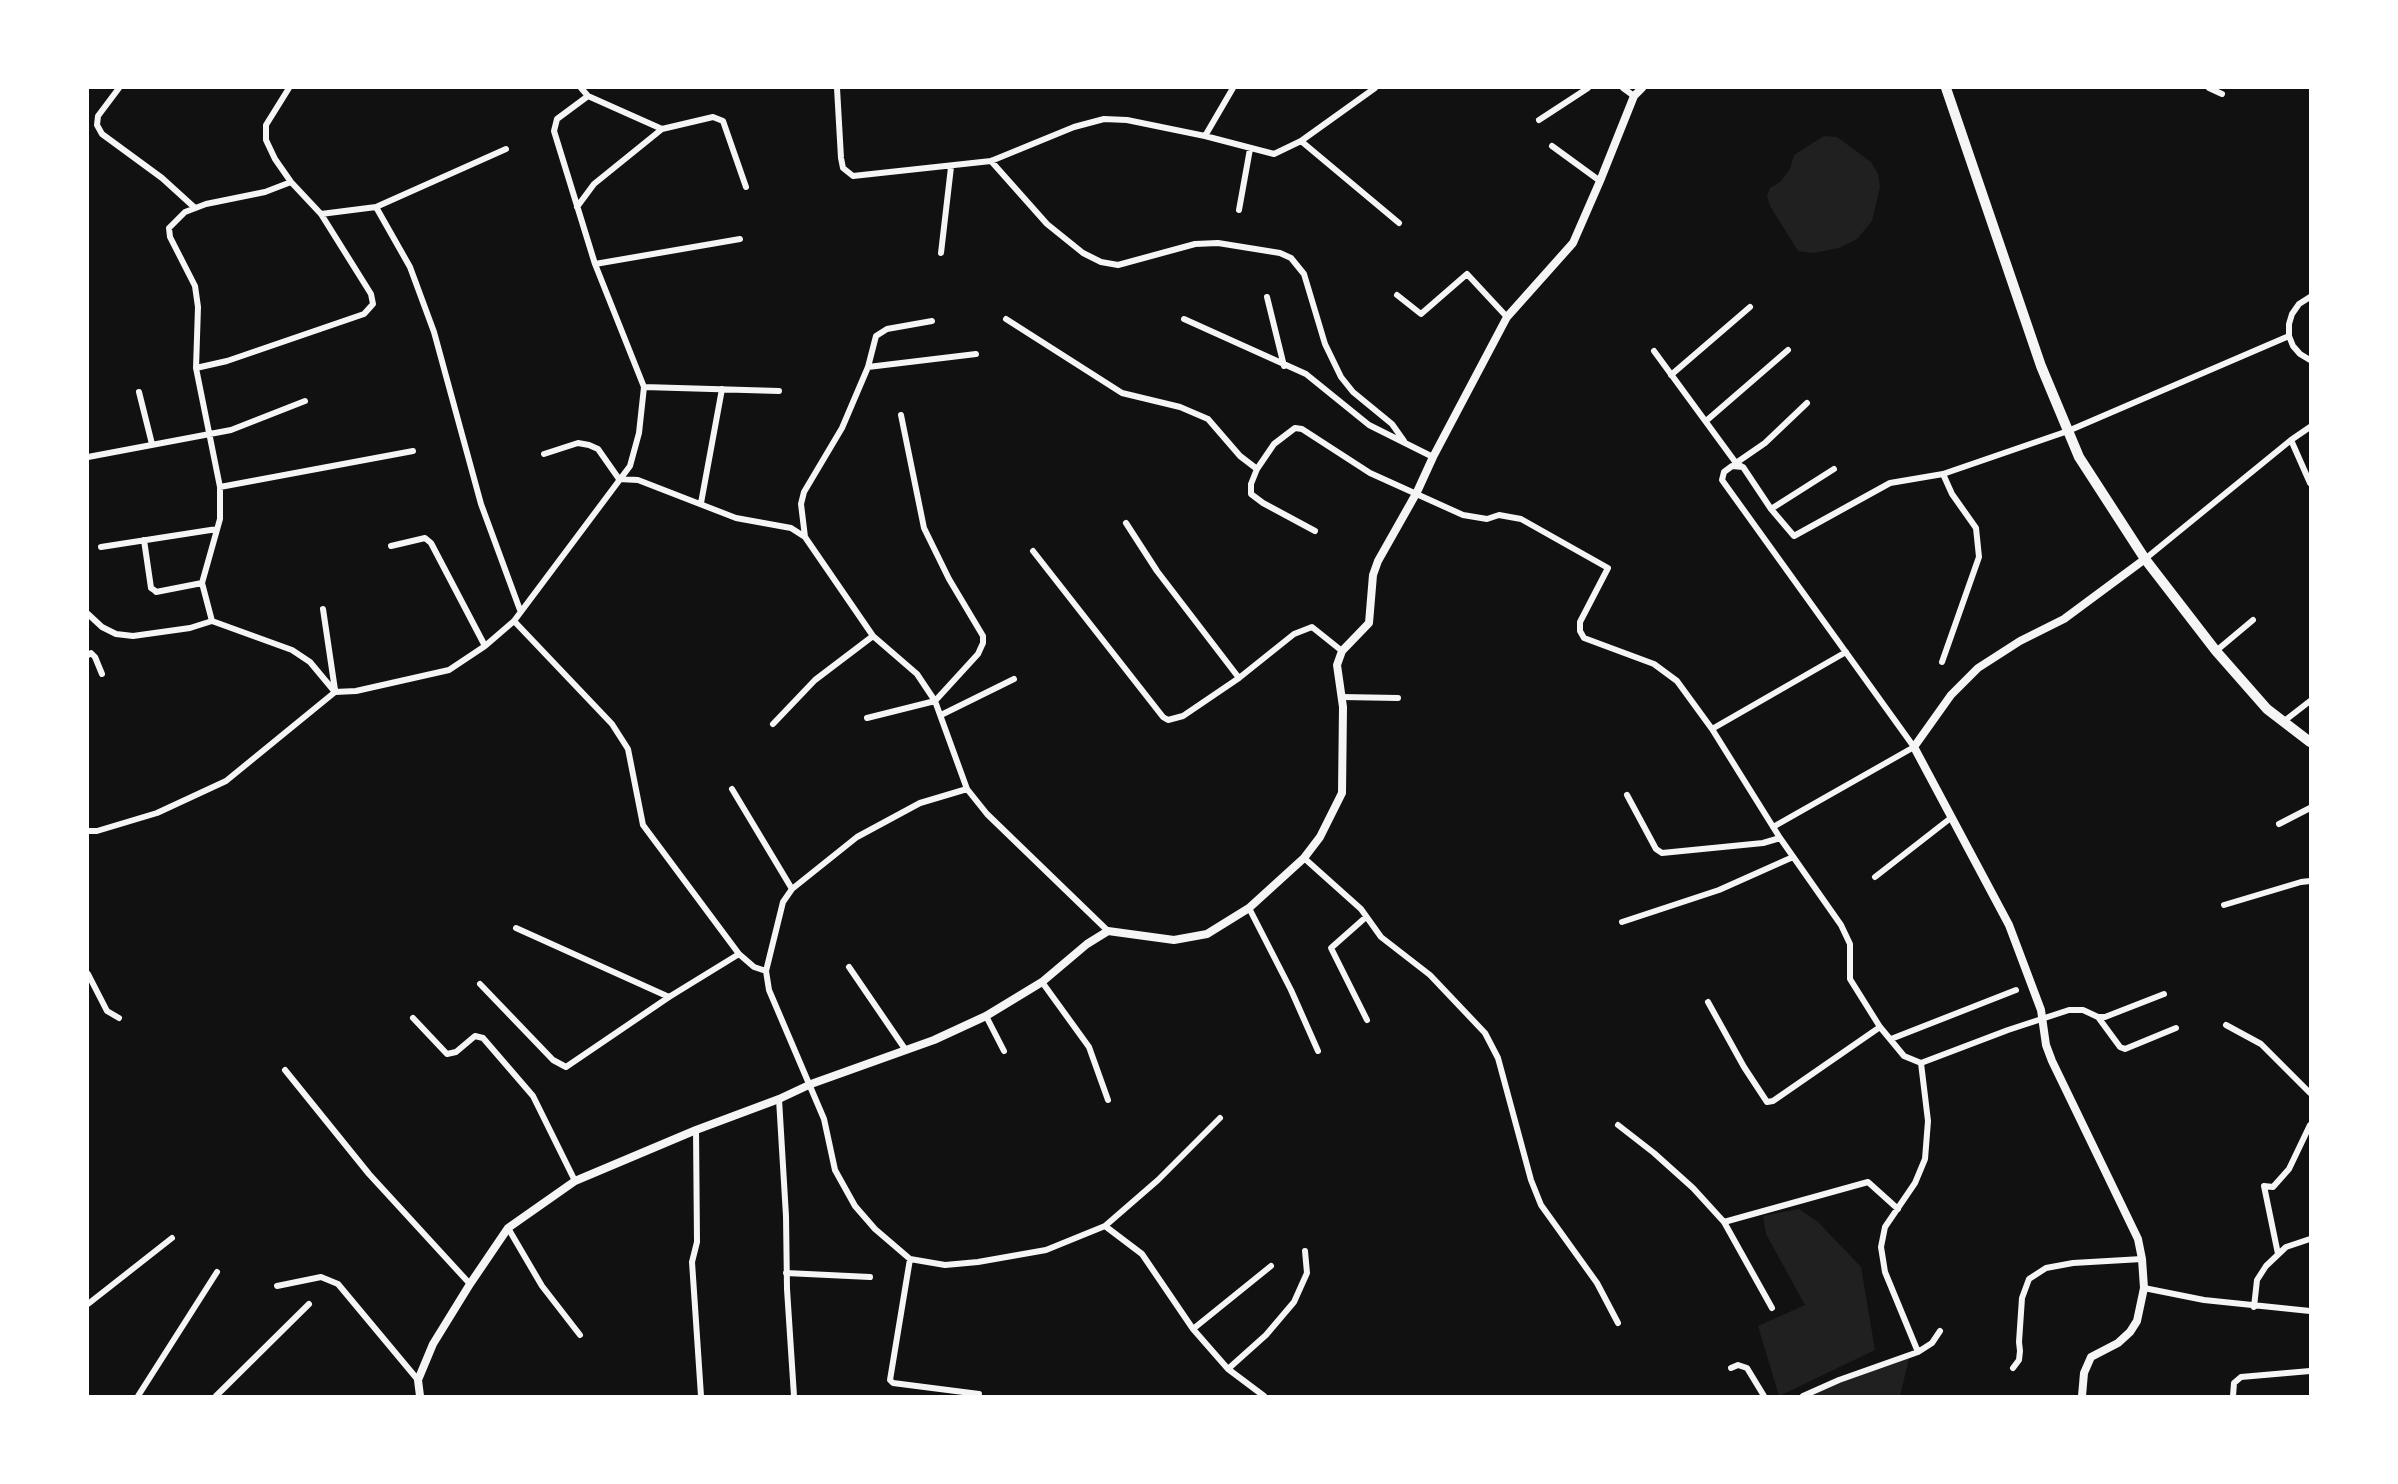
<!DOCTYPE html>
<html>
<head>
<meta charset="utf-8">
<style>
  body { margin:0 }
  #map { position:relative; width:2398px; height:1484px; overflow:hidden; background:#111; font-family:Karla,sans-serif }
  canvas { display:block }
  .frame { position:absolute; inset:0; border:89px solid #fff; pointer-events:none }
</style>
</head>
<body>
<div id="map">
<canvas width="2398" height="1484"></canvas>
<div class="frame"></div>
</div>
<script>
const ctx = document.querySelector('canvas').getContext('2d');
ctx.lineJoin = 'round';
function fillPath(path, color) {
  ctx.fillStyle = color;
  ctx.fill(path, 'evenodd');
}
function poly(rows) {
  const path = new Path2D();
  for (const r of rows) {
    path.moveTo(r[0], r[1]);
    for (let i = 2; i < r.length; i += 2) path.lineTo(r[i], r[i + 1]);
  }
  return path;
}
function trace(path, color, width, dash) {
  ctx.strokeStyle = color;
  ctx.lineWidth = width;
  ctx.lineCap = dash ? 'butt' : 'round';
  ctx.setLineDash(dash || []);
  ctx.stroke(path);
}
fillPath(poly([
  [1824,136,1837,137,1871,162,1878,174,1880,187,1872,221,1857,239,1839,248,1813,253,1798,251,1770,206,1767,196,1770,188,1780,182,1790,169,1794,155],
  [1799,1209,1818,1222,1861,1267,1875,1350,1779,1396,1758,1326,1805,1305,1766,1234,1763,1216],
  [1910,1354,1900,1396,1809,1396,1838,1377]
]), '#202020');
trace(poly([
  [119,88,98,116,97,125,102,134,162,178,195,208],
  [289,88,266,125,266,140,275,159,291,182,321,214,376,207,410,267,434,332,481,504,520,610],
  [581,88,588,96,662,129],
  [837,88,841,158,843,168,853,176,991,161,1074,127,1104,119,1127,120,1205,136,1274,154,1301,141,1375,88],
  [1623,88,1634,96],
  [2209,88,2222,94],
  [1539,120,1588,88],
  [1205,136,1233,88],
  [1301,141,1399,223],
  [1552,146,1600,181],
  [991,161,1047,224,1083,253,1101,262,1118,265,1195,244,1218,243,1280,253,1291,258,1304,274,1325,344,1341,377,1353,392,1392,424,1404,441],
  [291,182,265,192,206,204,185,212,169,228,170,237,195,286,198,307,196,368,220,487,220,519,202,583,212,621,292,650,310,662,335,692],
  [376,207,506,149],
  [577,207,594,184,662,129,713,117,723,121,746,187],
  [1239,210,1250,149],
  [941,253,951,167],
  [595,264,740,239],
  [1397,295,1421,314,1467,274,1507,317],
  [1267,297,1284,366],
  [2310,297,2299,304,2292,314,2289,324,2289,336,2293,346,2300,354,2310,360],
  [1006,319,1122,393,1180,407,1208,419,1240,456,1257,469],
  [1184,319,1306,374,1369,425,1433,457],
  [1654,351,1736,463,1741,466],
  [868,367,976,354],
  [196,368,227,361,364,314,373,304,371,294,321,214],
  [1671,375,1750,307],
  [644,387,779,391],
  [139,392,152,444],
  [1706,421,1788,350],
  [2291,440,2310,483],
  [544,454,578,443,589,445,598,449,619,479],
  [88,457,231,430,305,401],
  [1736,463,1765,443,1807,403],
  [619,479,638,480,736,518,791,528,805,537,873,636,917,674,935,701,967,789,987,814,1108,931],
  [220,487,413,451],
  [701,503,722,389],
  [1771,509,1834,469],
  [1126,523,1157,571,1239,678],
  [1315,531,1263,503,1251,494,1251,484,1257,469,1274,444,1295,428,1302,429,1370,473,1463,515,1487,519,1499,515,1521,519,1608,568,1580,622,1580,631,1584,638,1654,664,1677,681,1712,729,1780,838,1841,925,1850,944,1850,979,1880,1027,1904,1056,1921,1063,2008,1030,2069,1010,2083,1010,2098,1017,2120,1047,2125,1049,2176,1028],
  [805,537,801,504,804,492,842,428,868,367,876,336,887,329,932,321],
  [144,540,151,588,154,590,156,592,202,583],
  [391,546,425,538,431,543,485,646],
  [101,547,217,529],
  [1033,551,1163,717,1168,720,1183,716,1239,678,1294,634,1312,627,1342,651],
  [2145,559,2291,440,2310,427],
  [323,609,335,690],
  [88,614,102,627,116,634,133,636,190,628,212,621],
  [514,621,612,724,628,749,643,825,739,954,754,967,766,971,769,990,824,1119,835,1170,855,1206,875,1229,910,1259,945,1265,978,1262,1046,1250,1105,1226,1158,1180,1220,1118],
  [2216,651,2253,620],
  [88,655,91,653,95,657,102,674],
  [1942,662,1979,557,1976,528,1952,494,1943,474],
  [1342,697,1398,698],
  [941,715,1014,679],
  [867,718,935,701,978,654,983,643,983,636,949,579,924,528,901,415],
  [2283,722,2310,701],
  [773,724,815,680,873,636],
  [1712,729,1846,652],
  [732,789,792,889],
  [1627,795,1656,849,1662,853,1763,843,1780,838],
  [2279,824,2310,808],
  [1773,827,1914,747,1722,480,1724,472,1732,466,1743,467,1771,509,1794,536,1890,483,1943,474,2068,431,2289,336],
  [88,831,97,831,157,813,226,781,335,692,356,691,449,670,485,646,514,621,630,466,639,433,644,387,595,264,554,131,557,119,588,96],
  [1304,858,1361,909,1381,937,1430,975,1485,1033,1498,1058,1531,1180,1541,1205,1597,1283,1618,1323],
  [1875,877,1952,817],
  [2224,905,2301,882,2310,881],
  [1249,908,1291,990,1318,1051],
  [1366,917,1331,948,1367,1020],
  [1622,922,1719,890,1793,857],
  [516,928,669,997],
  [849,967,905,1049],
  [766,971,783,902,792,889,857,837,920,803,967,789],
  [88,974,107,1011,119,1018],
  [1042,982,1089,1047,1108,1100],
  [480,984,553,1060,566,1067,669,997,739,954],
  [1708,1002,1744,1067,1767,1102,1773,1101,1880,1027],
  [986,1016,1004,1051],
  [2098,1017,2105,1017,2164,994],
  [413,1018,447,1054,456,1052,475,1036,483,1038,533,1096,575,1181],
  [2226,1025,2261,1044,2310,1093],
  [1891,1039,2016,990],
  [285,1070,369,1174,470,1284],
  [779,1099,786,1216,787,1289,794,1396],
  [1618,1125,1654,1153,1693,1188,1724,1222],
  [696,1130,697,1242,692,1262,701,1396],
  [1105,1226,1142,1254,1193,1329,1228,1369,1264,1396],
  [508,1228,542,1286,580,1335],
  [2278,1254,2264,1186,2273,1187,2289,1169,2310,1125],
  [910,1259,890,1380,893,1383,979,1394],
  [786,1273,870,1277],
  [277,1286,321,1277,338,1284,418,1380],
  [2144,1288,2204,1300,2310,1311],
  [88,1304,172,1238],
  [2254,1307,2257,1280,2266,1266,2286,1247,2310,1239],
  [1772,1308,1724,1222,1868,1182,1898,1209],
  [1193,1329,1271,1266],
  [1918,1352,1885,1272,1881,1247,1885,1227,1915,1183,1925,1159,1928,1121,1921,1063],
  [1731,1368,1738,1365,1747,1368,1764,1396],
  [2013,1368,2019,1360,2020,1351,2019,1342,2022,1298,2029,1279,2046,1268,2073,1263,2142,1259],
  [1228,1369,1266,1335,1294,1302,1307,1273,1305,1251],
  [138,1396,217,1272],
  [216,1396,309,1304],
  [1803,1396,1839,1380,1918,1352,1932,1343,1940,1331],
  [2233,1396,2234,1383,2241,1377,2310,1371]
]), '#f5f5f5', 6);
trace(poly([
  [420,1396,418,1380,433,1344,470,1284,508,1228,575,1181,696,1130,779,1099,811,1084,934,1040,986,1016,1042,982,1087,944,1108,931,1174,940,1207,934,1249,908,1304,858,1320,837,1342,793,1343,707,1337,665,1342,651,1369,623,1373,575,1378,561,1417,492,1433,457,1507,317,1573,243,1600,181,1634,96,1642,88],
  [2082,1396,2084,1373,2091,1357,2118,1343,2130,1332,2137,1321,2144,1288,2142,1259,2138,1239,2052,1061,2046,1045,2041,1010,2009,925,1914,747,1951,695,1978,668,2020,641,2064,619,2145,559]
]), '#f5f5f5', 8);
trace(poly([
  [1946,88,2041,366,2079,457,2145,559,2216,651,2267,709,2310,742]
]), '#f5f5f5', 10);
</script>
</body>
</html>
